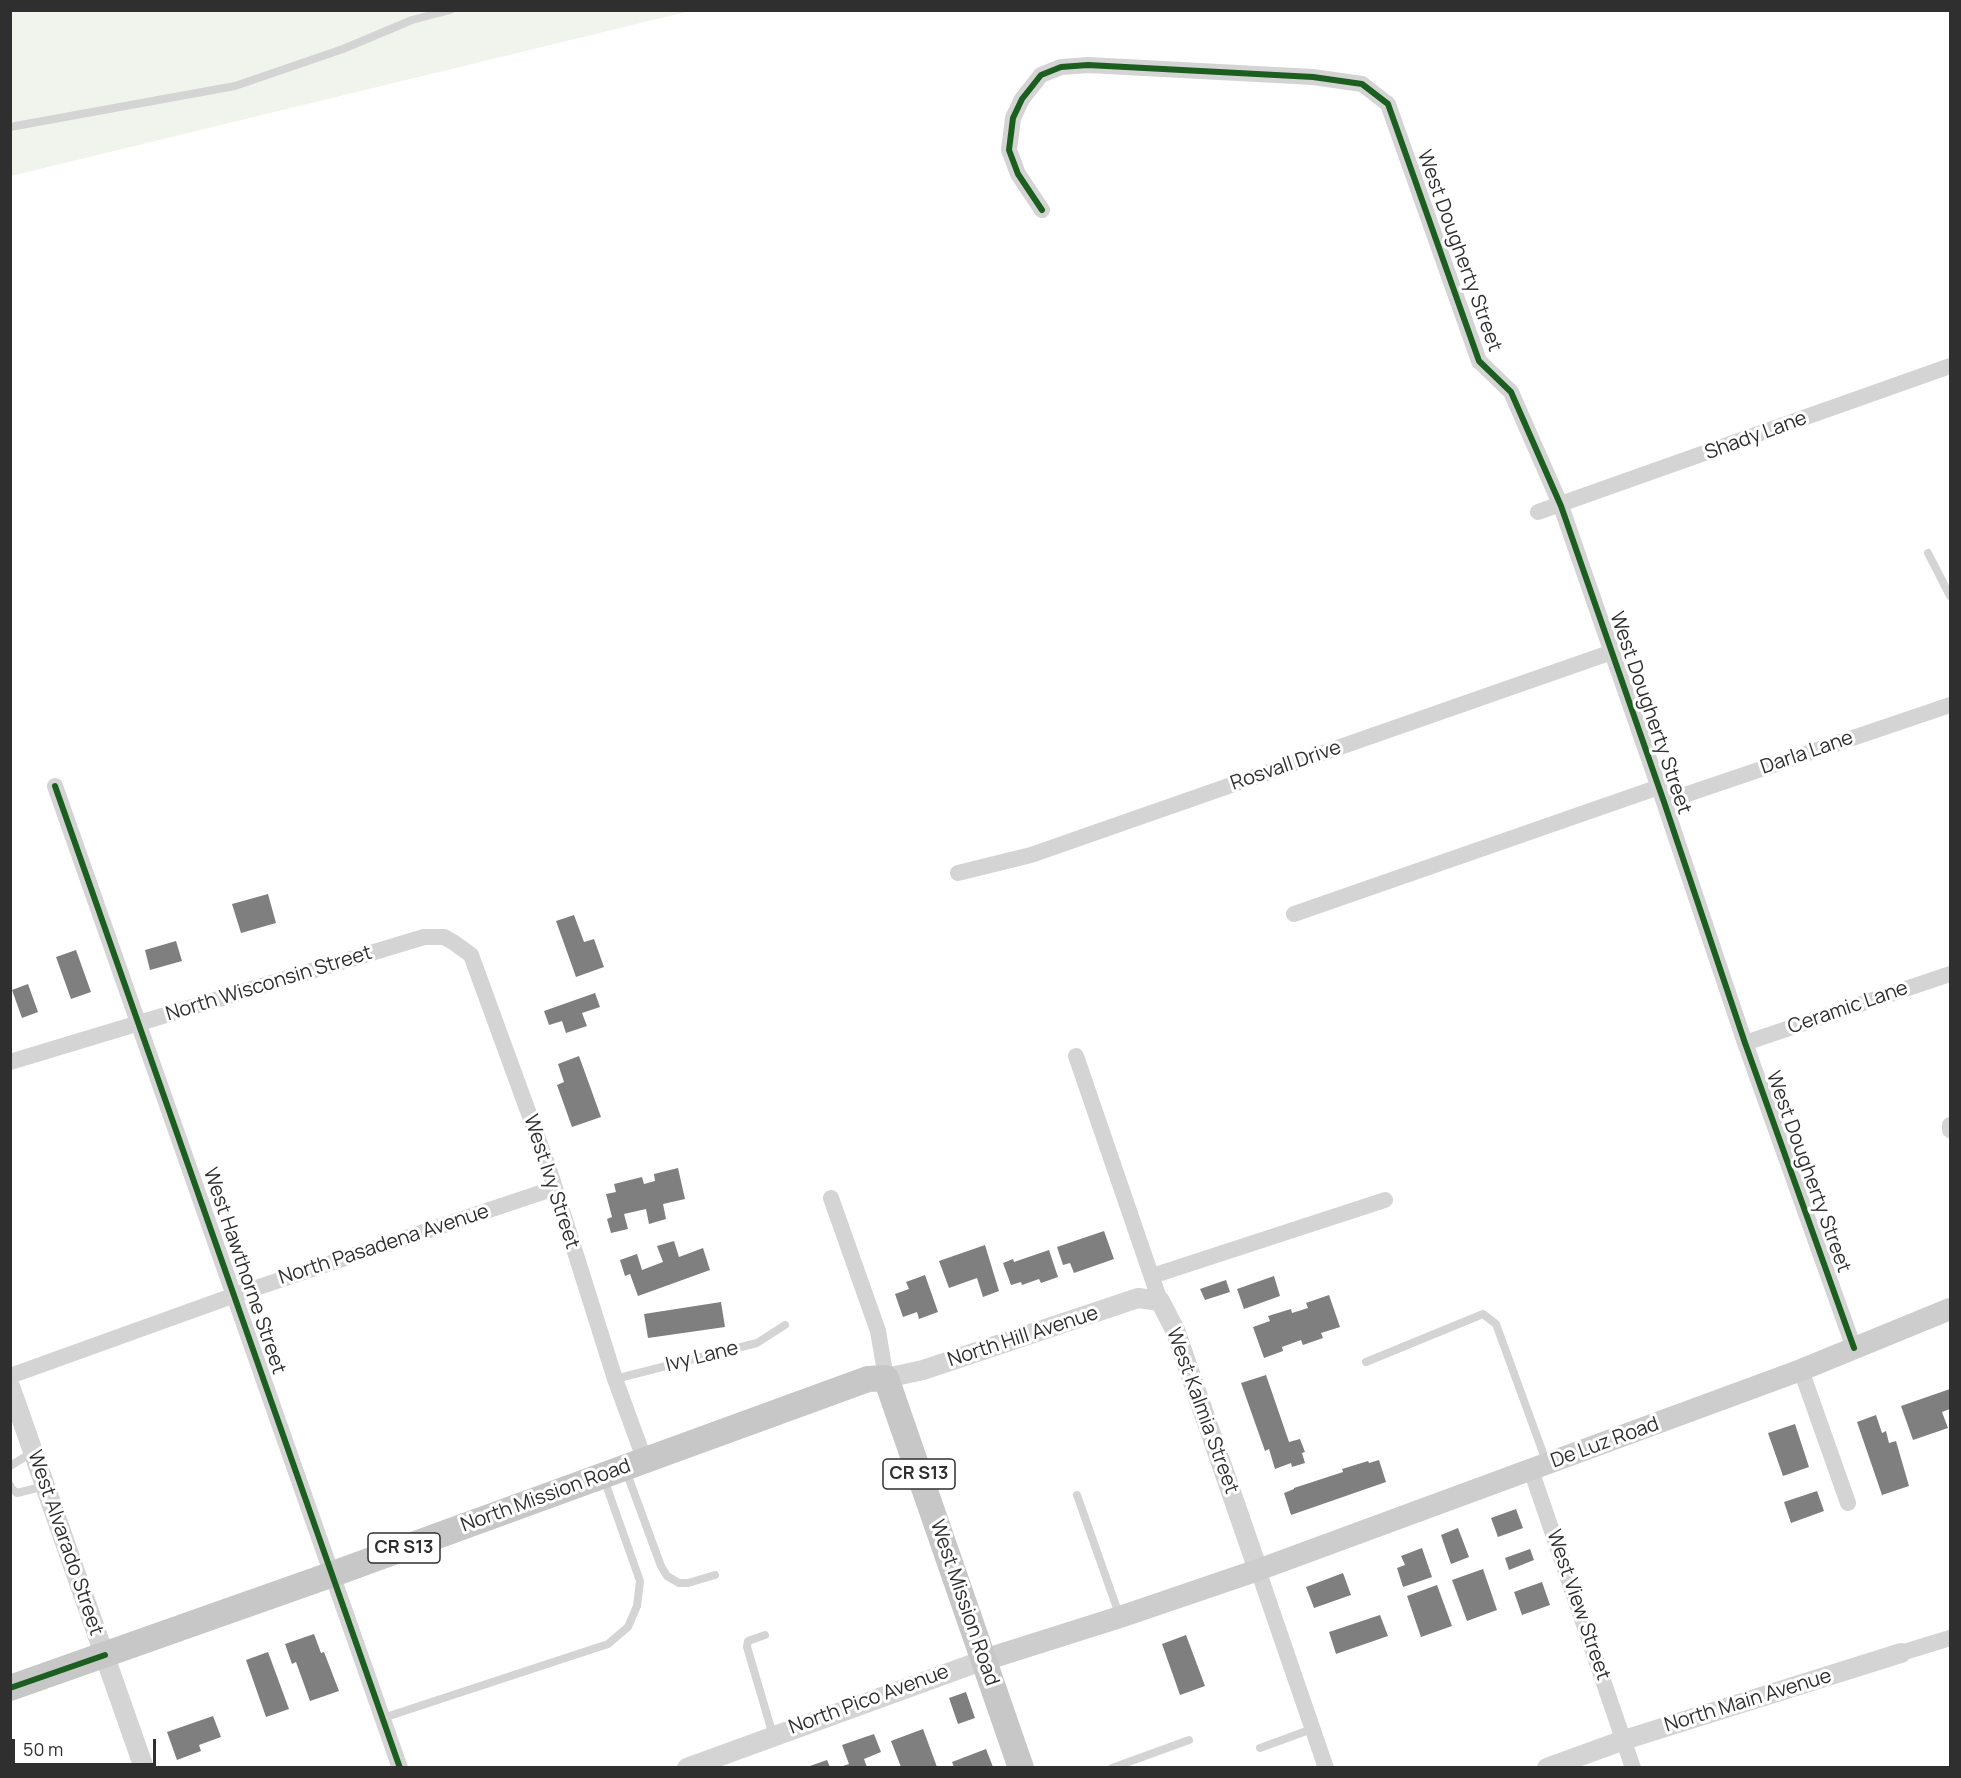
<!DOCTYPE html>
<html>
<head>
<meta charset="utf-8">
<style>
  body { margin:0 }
  #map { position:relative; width:1961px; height:1778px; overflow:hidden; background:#fff; font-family:Manrope,sans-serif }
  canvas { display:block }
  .frame { position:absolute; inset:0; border:12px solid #2f2f2f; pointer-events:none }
  .scale { position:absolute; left:12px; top:1739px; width:144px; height:27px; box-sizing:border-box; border:3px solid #2f2f2f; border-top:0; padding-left:8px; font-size:18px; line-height:21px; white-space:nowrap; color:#2f2f2f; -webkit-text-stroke:4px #fff; paint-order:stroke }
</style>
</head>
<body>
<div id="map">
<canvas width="1961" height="1778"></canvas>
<div class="frame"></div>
<div class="scale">50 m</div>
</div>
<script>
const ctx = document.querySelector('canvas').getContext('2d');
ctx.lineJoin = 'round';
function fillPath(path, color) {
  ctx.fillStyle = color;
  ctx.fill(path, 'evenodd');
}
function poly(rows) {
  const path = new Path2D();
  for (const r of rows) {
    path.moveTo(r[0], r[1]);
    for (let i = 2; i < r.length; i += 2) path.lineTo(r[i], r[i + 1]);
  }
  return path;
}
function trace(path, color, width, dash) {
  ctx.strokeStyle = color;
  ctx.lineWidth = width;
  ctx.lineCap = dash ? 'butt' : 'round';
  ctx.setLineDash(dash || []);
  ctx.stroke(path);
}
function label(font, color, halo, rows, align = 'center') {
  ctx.font = font + ' Manrope,sans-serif';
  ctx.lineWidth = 6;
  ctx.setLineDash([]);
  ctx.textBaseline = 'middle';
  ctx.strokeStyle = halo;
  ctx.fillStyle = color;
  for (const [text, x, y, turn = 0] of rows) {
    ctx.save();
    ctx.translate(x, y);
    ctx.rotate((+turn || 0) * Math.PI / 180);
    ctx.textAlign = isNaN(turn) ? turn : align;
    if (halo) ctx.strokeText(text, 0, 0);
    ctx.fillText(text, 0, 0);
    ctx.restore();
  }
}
fillPath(poly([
  [11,10,690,11,11,176]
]), '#f1f4ed');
fillPath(poly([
  [268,894,276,923,241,933,232,904],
  [574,915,584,942,594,939,604,967,576,977,556,921],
  [176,941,182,961,150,970,145,950],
  [76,950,91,992,71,999,56,957],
  [28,984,38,1012,22,1018,12,990],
  [595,993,600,1007,582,1013,587,1026,566,1033,562,1021,549,1025,544,1011],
  [579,1056,601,1117,572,1127,557,1085,564,1082,558,1064],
  [678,1168,685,1199,663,1204,666,1219,649,1224,646,1209,624,1214,628,1229,611,1233,607,1219,612,1217,606,1194,616,1192,614,1184,642,1177,644,1184,655,1181,654,1174],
  [1104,1231,1114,1259,1074,1273,1070,1263,1063,1265,1057,1247],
  [674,1241,679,1257,703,1248,710,1270,638,1296,630,1274,625,1276,620,1260,637,1254,642,1270,663,1262,657,1246],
  [985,1245,999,1291,983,1297,977,1278,949,1288,939,1261],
  [1049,1250,1058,1277,1041,1283,1039,1279,1022,1285,1021,1282,1011,1285,1003,1263,1013,1259,1014,1262],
  [925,1275,938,1312,919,1319,917,1312,903,1317,895,1294,909,1289,906,1282],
  [1274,1276,1280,1296,1244,1309,1237,1289],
  [1226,1280,1230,1292,1205,1300,1200,1289],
  [1329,1295,1340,1327,1321,1333,1323,1338,1303,1345,1301,1340,1282,1347,1283,1351,1264,1358,1253,1327,1270,1321,1268,1316,1291,1309,1292,1313,1308,1308,1306,1303],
  [721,1302,725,1327,648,1338,644,1314],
  [1266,1375,1289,1442,1300,1439,1305,1452,1302,1453,1305,1463,1292,1467,1291,1463,1275,1469,1269,1449,1265,1451,1241,1383],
  [1950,1389,1950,1409,1942,1412,1948,1428,1913,1440,1901,1406],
  [1876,1415,1882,1433,1886,1431,1889,1443,1896,1441,1909,1486,1882,1495,1857,1422],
  [1795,1424,1809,1467,1783,1476,1768,1433],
  [1379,1460,1386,1482,1291,1515,1284,1493,1294,1489,1294,1488,1343,1472,1342,1469,1368,1461,1369,1463],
  [1817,1491,1824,1511,1791,1523,1784,1502],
  [1516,1509,1523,1528,1498,1537,1491,1518],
  [1458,1528,1469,1557,1451,1564,1441,1535],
  [1422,1548,1432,1577,1403,1587,1397,1568,1405,1565,1401,1556],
  [1530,1549,1534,1560,1509,1570,1505,1558],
  [1483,1569,1497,1610,1467,1621,1452,1580],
  [1343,1573,1351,1595,1314,1608,1306,1587],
  [1542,1582,1550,1605,1522,1615,1514,1592],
  [1437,1585,1452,1626,1421,1637,1407,1596],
  [1380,1615,1388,1636,1336,1654,1329,1632],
  [314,1634,321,1653,324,1652,339,1691,310,1701,296,1662,292,1664,285,1644],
  [1186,1635,1205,1686,1180,1695,1162,1644],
  [268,1652,289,1709,266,1717,246,1660],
  [966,1692,975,1718,958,1724,949,1698],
  [213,1716,221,1737,199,1745,201,1751,177,1760,167,1732],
  [923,1729,937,1767,901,1767,891,1741],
  [874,1734,881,1752,864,1759,867,1767,840,1767,849,1764,842,1745],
  [986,1749,993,1767,954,1767,952,1762],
  [827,1760,830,1767,807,1767]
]), '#7f7f7f');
trace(poly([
  [10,127,235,86,343,49,412,20,450,10],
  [1928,553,1950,596],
  [1366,1362,1483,1314,1496,1324,1546,1461],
  [615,1379,757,1343,785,1325],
  [10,1466,33,1452],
  [626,1471,661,1566,667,1576,679,1583,688,1583,715,1575],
  [10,1485,11,1488,17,1493,45,1486],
  [1077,1495,1120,1617],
  [765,1635,748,1641,747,1647,773,1735],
  [383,1718,608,1644,628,1627,637,1606,640,1581,604,1479],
  [1260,1748,1312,1729],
  [1112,1768,1189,1740]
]), '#d4d4d4', 8);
trace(poly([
  [1042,210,1018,174,1009,150,1013,118,1022,99,1041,75,1061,67,1088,65,1313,77,1362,84,1388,104,1479,361,1511,392,1561,506,1664,802,1745,1043,1854,1348],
  [1538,512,1950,366],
  [55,786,400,1768],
  [1664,802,1950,705],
  [958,873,1031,855,1612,652],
  [1294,914,1659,787],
  [1745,1043,1950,974],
  [1076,1056,1160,1301],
  [10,1062,424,937,444,937,453,942,471,955,548,1166,615,1379,645,1461],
  [1950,1125,1950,1130],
  [831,1198,878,1331,886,1378],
  [1152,1276,1385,1200],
  [1801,1370,1848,1503],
  [10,1376,235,1295,555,1188],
  [1531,1470,1633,1768],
  [1258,1570,1326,1768],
  [1901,1653,1950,1638]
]), '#d4d4d4', 16);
trace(poly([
  [886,1378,923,1370,1138,1298,1160,1301,1175,1330,1258,1570],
  [10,1386,144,1768],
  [687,1768,984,1660],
  [1547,1768,1624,1740,1901,1653]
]), '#d4d4d4', 20);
trace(poly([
  [984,1660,1120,1617,1258,1570,1801,1370,1950,1309]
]), '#cdcdcd', 22);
trace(poly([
  [10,1688,333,1574,868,1379,886,1378,1021,1768]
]), '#c7c7c7', 26);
trace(poly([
  [1042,210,1018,174,1009,150,1013,118,1022,99,1041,75,1061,67,1088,65,1313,77,1362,84,1388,104,1479,361,1511,392,1561,506,1664,802,1745,1043,1854,1348],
  [55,786,400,1768],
  [10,1688,105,1655]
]), '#1b5e20', 6);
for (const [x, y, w] of [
  [919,1474,72],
  [404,1548,72]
]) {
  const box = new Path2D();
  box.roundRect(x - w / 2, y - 15, w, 30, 4.5);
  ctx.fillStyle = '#fff';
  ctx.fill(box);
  trace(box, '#2f2f2f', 1.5);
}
label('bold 18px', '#2f2f2f', null, [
  ["CR S13",919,1474],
  ["CR S13",404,1548]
]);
label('20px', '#2f2f2f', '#fff', [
  ["West Dougherty Street",1459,251,70],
  ["Shady Lane",1756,436,-20],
  ["West Dougherty Street",1650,713,71],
  ["Darla Lane",1807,753,-19],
  ["Rosvall Drive",1286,766,-19],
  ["North Wisconsin Street",269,984,-17],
  ["Ceramic Lane",1848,1008,-19],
  ["West Dougherty Street",1808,1172,70],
  ["West Ivy Street",551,1182,72],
  ["North Pasadena Avenue",384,1245,-18],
  ["West Hawthorne Street",244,1271,71],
  ["North Hill Avenue",1023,1337,-18],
  ["Ivy Lane",702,1357,-14],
  ["West Kalmia Street",1202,1411,70],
  ["De Luz Road",1605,1443,-20],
  ["North Mission Road",546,1496,-20],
  ["West Alvarado Street",65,1543,71],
  ["West Mission Road",964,1603,71],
  ["West View Street",1578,1605,71],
  ["North Pico Avenue",869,1700,-20],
  ["North Main Avenue",1748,1701,-17]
]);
</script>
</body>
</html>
